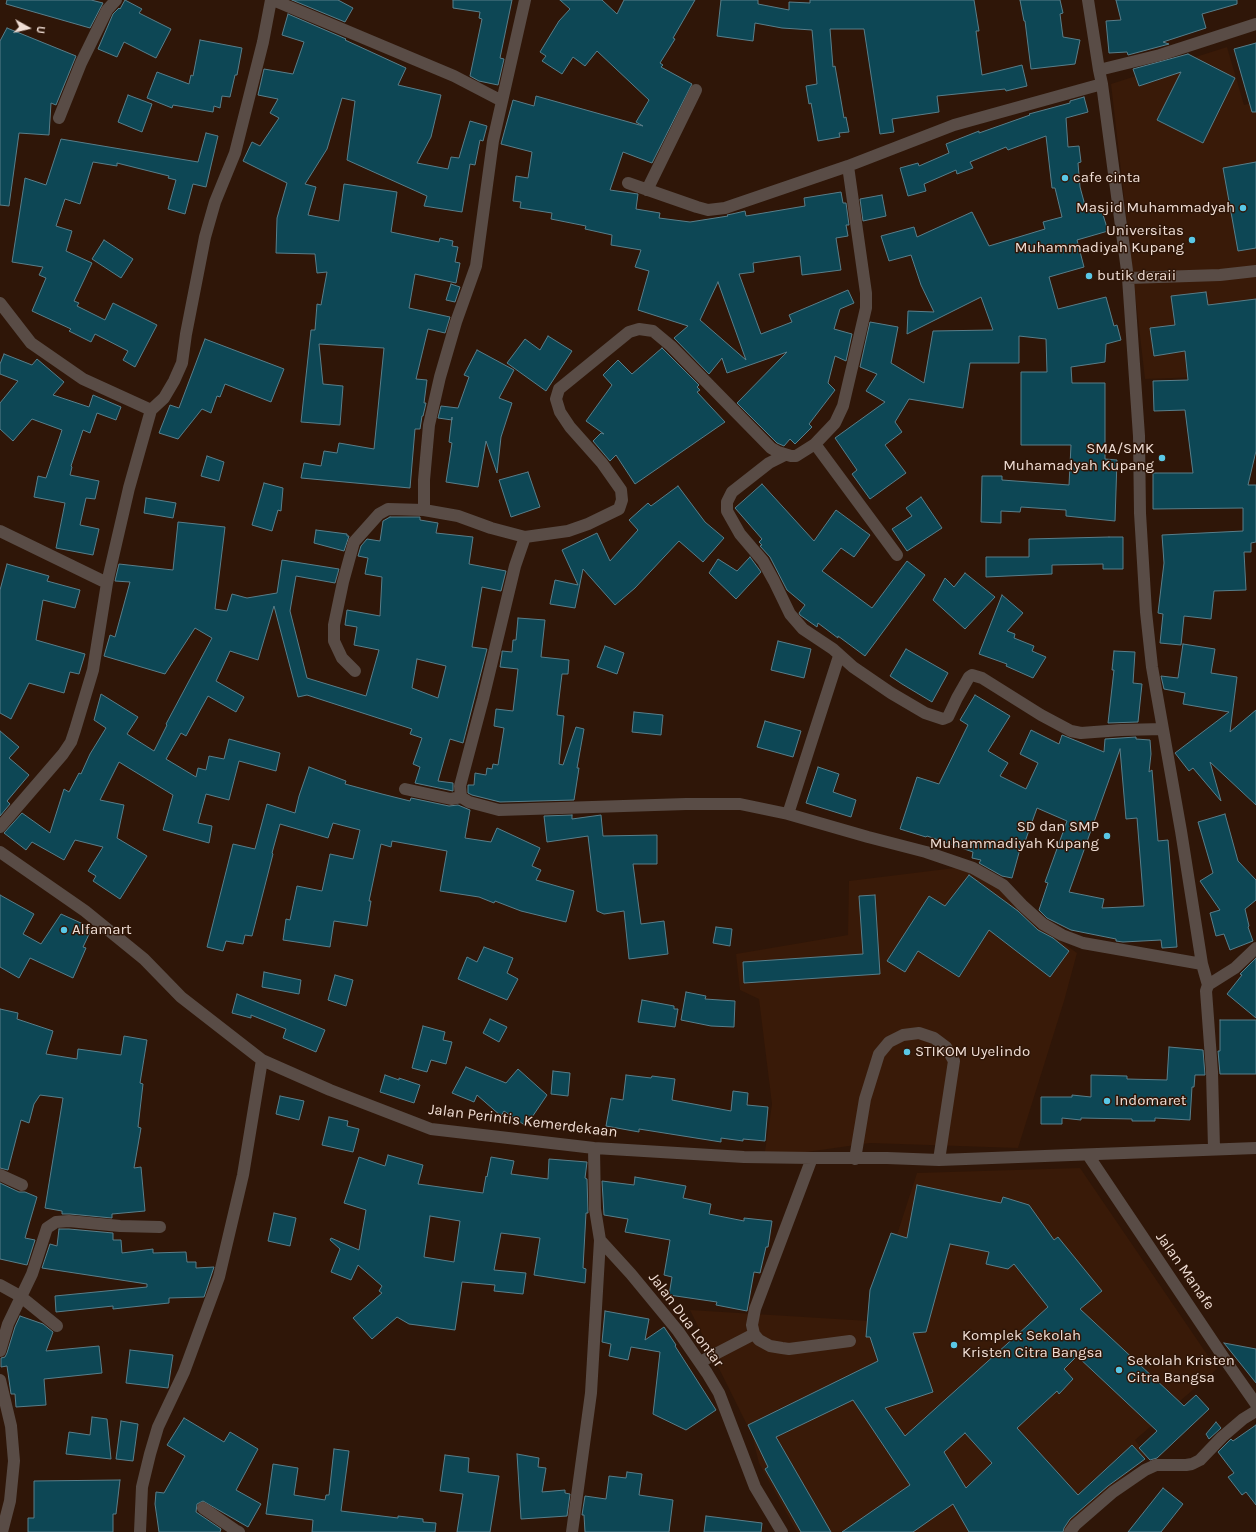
<!DOCTYPE html>
<html>
<head>
<meta charset="utf-8">
<style>
  body { margin:0 }
  #map { position:relative; width:1256px; height:1532px; overflow:hidden; background:#2f1608; font-family:Karla,sans-serif }
  canvas { display:block }
  .north { position:absolute; left:8px; top:8px; width:40px; height:40px; -webkit-text-stroke:3px #2f1608; paint-order:stroke; rotate:98deg; font-size:11px; font-weight:700; line-height:16px; text-align:center; color:#f0ded5 }
  .north::after { content:''; display:block; margin:auto; width:14px; height:18px; background:#f0ded5; clip-path:polygon(50% 0,100% 100%,50% 72%,0 100%) }
</style>
</head>
<body>
<div id="map">
<canvas width="1256" height="1532"></canvas>
<div class="north">U</div>
</div>
<script>
const ctx = document.querySelector('canvas').getContext('2d');
ctx.lineJoin = 'round';
function fillPath(path, color) {
  ctx.fillStyle = color;
  ctx.fill(path, 'evenodd');
}
function poly(rows) {
  const path = new Path2D();
  for (const r of rows) {
    path.moveTo(r[0], r[1]);
    for (let i = 2; i < r.length; i += 2) path.lineTo(r[i], r[i + 1]);
  }
  return path;
}
function trace(path, color, width, dash) {
  ctx.strokeStyle = color;
  ctx.lineWidth = width;
  ctx.lineCap = dash ? 'butt' : 'round';
  ctx.setLineDash(dash || []);
  ctx.stroke(path);
}
function label(font, color, halo, rows, align = 'center') {
  ctx.font = font + ' Karla,sans-serif';
  ctx.lineWidth = 3;
  ctx.setLineDash([]);
  ctx.textBaseline = 'middle';
  ctx.strokeStyle = halo;
  ctx.fillStyle = color;
  for (const [text, x, y, turn = 0] of rows) {
    ctx.save();
    ctx.translate(x, y);
    ctx.rotate((+turn || 0) * Math.PI / 180);
    ctx.textAlign = isNaN(turn) ? turn : align;
    if (halo) ctx.strokeText(text, 0, 0);
    ctx.fillText(text, 0, 0);
    ctx.restore();
  }
}
fillPath(poly([
  [1227,47,1244,105,1256,102,1256,375,1145,379,1111,84],
  [963,867,998,887,1051,934,1077,953,1064,1001,1018,1148,870,1143,764,1158,772,1104,759,999,740,990,736,954,848,935,849,881],
  [1080,1168,1217,1369,1135,1440,1147,1456,1063,1532,797,1532,759,1463,752,1435,690,1310,869,1321,917,1173]
]), '#391a08');
const building = poly([
  [7,0,91,0,103,3,90,28,6,4,7,0],
  [125,0,142,9,139,13,171,29,156,58,124,42,117,57,98,49,113,14,119,8,120,9,125,0],
  [292,0,338,0,353,8,345,22,292,0],
  [453,0,512,0,500,58,504,59,498,85,479,81,470,76,482,19,479,18,480,12,453,8,453,0],
  [560,0,602,0,617,14,624,0,695,0,673,38,675,39,660,63,663,65,661,67,692,84,652,163,623,152,610,190,638,194,636,209,660,213,659,218,690,222,728,216,727,215,732,214,745,211,746,216,805,206,804,198,841,192,843,203,846,203,849,225,846,225,848,236,836,238,841,270,802,275,800,256,753,263,754,272,739,274,761,334,792,322,789,315,848,290,854,303,840,309,834,329,852,334,846,361,835,356,828,383,835,390,809,424,812,427,795,444,790,439,784,446,777,443,737,403,787,352,727,373,722,358,709,374,674,338,688,326,638,310,649,271,635,267,641,250,611,245,612,235,585,229,586,226,551,219,552,213,520,208,521,202,513,201,516,176,528,178,532,152,501,144,513,100,534,106,536,96,643,126,636,122,649,100,597,51,585,66,573,57,562,74,542,61,546,56,540,52,559,21,570,9,560,0],
  [718,282,746,360,700,320,718,282],
  [721,0,758,0,758,4,789,10,789,2,810,3,810,0,974,0,979,31,976,31,982,75,1022,65,1027,86,1006,91,1005,89,937,96,939,112,892,119,894,132,880,134,864,29,830,29,833,67,835,66,844,118,846,117,849,132,839,133,840,137,818,141,811,103,809,104,806,86,817,84,812,30,782,28,755,23,753,41,717,36,721,0],
  [1020,0,1060,0,1063,13,1060,14,1063,37,1080,40,1075,64,1031,69,1025,21,1024,21,1020,0],
  [1116,0,1237,0,1237,4,1202,14,1206,28,1163,42,1169,44,1128,55,1127,52,1109,53,1106,21,1121,20,1116,0],
  [288,14,346,39,345,40,406,68,398,85,441,95,431,137,417,163,448,169,451,157,459,158,470,121,487,126,483,141,480,140,475,165,470,164,462,212,424,206,427,196,347,160,355,101,342,98,327,149,305,184,316,187,308,215,339,221,344,184,397,192,391,232,439,242,440,238,453,241,452,246,458,247,455,262,460,263,456,283,415,274,409,308,450,317,445,333,428,329,416,379,427,380,424,403,426,403,423,416,422,416,420,429,415,429,410,488,301,478,304,463,321,466,324,451,337,453,339,443,374,449,384,348,319,344,323,384,343,386,340,425,301,422,311,330,315,330,317,304,321,305,327,272,317,273,315,254,276,253,277,218,287,183,243,161,252,142,260,146,279,118,270,113,278,99,258,95,264,69,293,74,304,42,282,35,288,14],
  [7,28,76,56,56,105,51,103,49,135,19,133,9,206,0,205,0,41,7,28],
  [200,40,242,48,237,75,235,75,230,97,222,96,220,108,214,106,213,112,173,105,172,108,147,98,157,72,189,84,191,75,193,76,200,40],
  [1256,43,1256,112,1252,112,1234,49,1256,43],
  [1188,54,1235,78,1203,143,1157,120,1181,72,1139,86,1133,69,1188,54],
  [128,95,152,104,142,132,118,122,128,95],
  [1084,97,1088,112,1066,118,1068,147,1079,146,1081,162,1078,163,1080,187,1086,209,1100,205,1108,231,1077,240,1084,267,1049,277,1058,309,1106,297,1114,326,1117,325,1121,340,1106,344,1105,362,1071,367,1072,383,1105,383,1105,459,1117,460,1115,521,1066,516,1066,510,1021,507,1020,512,1001,511,1001,523,981,522,982,476,1002,476,1002,480,1069,485,1071,445,1021,445,1021,372,1047,372,1046,339,1019,336,1019,363,970,363,963,408,909,399,895,422,902,432,885,445,906,473,870,499,852,474,857,470,835,438,885,402,866,391,877,374,860,367,870,322,898,327,891,363,924,383,933,331,993,330,981,297,907,334,908,311,934,312,921,285,911,255,889,261,881,236,914,227,917,237,972,212,989,246,1045,229,1043,222,1062,217,1055,188,1052,188,1046,136,1008,150,1006,147,970,162,973,168,957,174,956,170,924,184,926,191,908,196,900,168,918,163,919,166,949,153,946,144,979,131,979,133,1030,115,1029,114,1070,103,1070,101,1084,97],
  [206,133,218,136,206,187,193,184,185,214,168,209,176,180,168,178,169,176,117,163,117,166,93,162,80,204,65,199,56,226,72,231,66,251,92,263,74,301,79,303,77,306,105,320,113,303,157,325,135,367,123,360,128,351,95,334,91,342,69,331,71,329,32,311,46,278,39,275,43,267,12,262,25,178,46,185,61,139,198,162,206,133],
  [1256,162,1256,248,1238,251,1223,168,1256,162],
  [882,195,886,216,863,221,860,199,882,195],
  [104,240,133,259,121,278,92,259,104,240],
  [451,284,460,287,455,302,446,300,451,284],
  [1206,292,1208,305,1256,299,1256,451,1248,485,1256,485,1256,542,1251,543,1251,552,1244,552,1246,590,1214,591,1211,619,1184,616,1181,645,1160,643,1163,614,1158,613,1164,563,1162,535,1243,531,1243,508,1153,509,1153,473,1193,473,1185,410,1154,411,1153,381,1188,380,1185,351,1154,356,1150,328,1175,325,1171,296,1206,292],
  [548,336,572,351,546,391,507,363,525,339,540,350,548,336],
  [205,339,284,369,271,402,225,384,220,397,217,396,211,413,202,409,178,439,159,433,170,405,179,408,205,339],
  [662,348,699,385,697,387,700,390,697,392,725,422,635,484,616,455,610,461,593,441,601,433,604,434,586,421,612,385,603,375,618,360,632,374,662,348],
  [477,350,514,370,499,398,512,403,501,437,497,473,486,441,478,487,446,482,452,443,449,442,452,417,452,420,438,418,441,406,458,408,469,377,464,375,477,350],
  [4,354,32,365,37,359,64,382,53,395,89,407,93,395,121,407,116,420,97,413,90,433,83,430,71,466,72,467,70,475,99,481,95,499,86,498,80,525,99,529,93,555,56,548,65,503,34,497,38,476,46,478,62,430,32,419,13,441,0,429,0,403,18,381,0,374,0,364,4,354],
  [207,456,224,462,219,481,201,476,207,456],
  [528,472,540,507,511,517,499,480,528,472],
  [264,483,283,488,281,511,278,510,272,531,252,525,264,483],
  [762,484,814,541,836,510,870,535,854,557,841,548,822,571,872,608,907,561,925,575,865,656,838,636,838,638,818,623,817,627,800,615,799,613,805,605,787,590,770,557,760,546,762,545,759,542,762,539,735,508,762,484],
  [678,486,705,522,724,538,703,562,679,541,635,588,615,605,583,569,575,608,550,604,555,580,578,585,562,550,597,533,610,561,638,530,629,520,648,503,651,506,678,486],
  [921,497,942,528,907,551,892,529,912,516,906,508,921,497],
  [146,498,176,503,173,518,144,513,146,498],
  [390,517,420,517,420,520,438,523,436,533,473,537,469,564,506,571,501,591,482,587,472,647,487,649,463,743,450,739,438,781,453,783,453,791,415,783,420,767,413,764,422,738,410,734,412,729,307,695,298,697,274,606,258,660,230,651,216,681,244,697,236,712,208,696,186,736,181,733,166,759,196,777,198,768,206,770,209,756,224,759,229,739,280,753,276,771,239,761,229,800,206,794,198,823,212,826,209,843,163,830,173,795,119,762,100,800,124,805,117,838,147,856,120,899,93,881,96,876,88,871,103,847,75,840,64,860,32,842,26,850,4,833,22,813,50,833,64,789,69,792,79,773,81,774,90,754,106,728,94,720,101,694,138,717,127,734,154,751,167,725,166,724,212,638,195,628,165,674,104,656,110,635,115,637,130,582,115,581,119,564,173,570,178,522,225,527,215,609,227,611,232,594,247,598,277,593,282,560,339,569,335,583,296,576,290,611,307,678,366,696,379,650,354,645,357,627,345,625,347,610,380,616,382,577,365,574,368,558,358,556,361,546,367,539,380,541,383,521,390,517],
  [417,659,446,666,438,698,412,688,417,659],
  [316,530,347,534,347,536,349,536,344,551,314,543,316,530],
  [1109,537,1123,537,1123,569,1103,569,1103,564,1052,565,1052,574,986,577,986,557,1029,557,1029,539,1109,537],
  [750,557,761,572,736,599,709,573,718,559,737,571,750,557],
  [7,564,49,576,47,581,80,590,75,608,43,600,36,640,85,654,79,674,70,672,64,693,29,683,11,719,0,713,0,590,7,564],
  [965,573,995,597,965,629,933,600,945,578,954,587,965,573],
  [1002,595,1023,613,1007,631,1015,634,1014,638,1034,646,1032,651,1046,657,1033,678,1006,666,1007,664,979,654,1002,595],
  [518,618,545,620,541,657,569,660,568,674,562,674,557,715,564,716,559,764,563,765,576,727,584,729,577,768,579,768,574,800,500,802,472,795,468,793,468,785,474,785,475,773,486,775,487,768,492,769,493,764,498,765,504,728,494,726,496,709,513,711,518,669,500,667,502,653,502,651,512,652,513,640,516,640,518,618],
  [778,641,811,649,804,678,771,670,778,641],
  [1183,644,1215,649,1211,673,1237,677,1230,732,1256,710,1256,805,1210,762,1221,801,1193,768,1189,771,1175,753,1229,712,1183,704,1185,693,1164,689,1161,676,1178,678,1183,644],
  [605,646,624,653,617,674,597,667,605,646],
  [906,649,948,673,932,702,902,684,890,676,906,649],
  [1114,651,1135,652,1133,683,1142,684,1138,722,1108,723,1114,670,1112,670,1114,651],
  [975,695,1010,716,988,751,1008,763,1000,776,1026,789,1038,763,1020,754,1031,730,1059,744,1062,735,1104,752,1105,739,1136,737,1136,739,1150,740,1151,754,1149,772,1152,770,1158,841,1168,840,1177,947,1162,948,1161,940,1123,942,1116,941,1116,939,1071,930,1047,918,1039,910,1048,883,1045,882,1067,821,1037,808,1022,850,1020,849,1012,878,1002,876,979,863,981,860,972,858,973,852,927,836,926,837,900,829,917,777,939,784,968,725,960,720,975,695],
  [1120,749,1126,819,1137,818,1144,906,1102,908,1104,899,1069,892,1120,749],
  [634,712,663,715,661,735,632,732,634,712],
  [765,721,801,731,793,757,757,747,765,721],
  [0,731,19,747,9,758,29,775,7,801,10,804,0,816,0,731],
  [309,767,346,781,345,784,382,794,410,801,411,798,449,806,458,805,470,810,465,838,491,842,497,828,540,848,532,866,541,870,536,880,574,891,566,922,521,911,495,901,494,903,479,897,440,891,447,851,392,841,391,847,381,844,369,901,371,901,367,926,334,921,330,947,283,940,286,919,290,920,297,886,322,891,330,854,353,859,360,830,333,823,328,838,280,824,272,853,273,854,252,936,245,935,243,944,226,941,223,951,207,947,233,844,255,849,267,804,295,813,299,796,309,767],
  [818,767,839,774,833,792,856,800,851,817,806,803,818,767],
  [1225,814,1238,861,1256,880,1256,900,1245,909,1249,926,1248,927,1253,941,1230,950,1224,934,1216,936,1210,913,1220,910,1200,881,1213,873,1198,822,1225,814],
  [572,815,572,819,601,815,603,836,657,835,657,864,633,864,641,924,664,921,668,954,629,959,624,911,604,914,597,911,588,836,547,842,544,816,572,815],
  [969,875,1018,911,1038,930,1053,938,1069,951,1050,977,989,930,959,977,918,951,905,972,887,961,929,896,945,906,969,875],
  [0,895,34,914,23,934,41,944,61,914,92,928,83,947,86,948,73,978,30,958,19,978,0,967,0,895],
  [875,895,880,974,744,983,743,962,863,954,859,896,875,895],
  [716,927,732,929,730,946,713,943,716,927],
  [484,947,513,958,507,973,518,979,507,1000,458,979,467,957,477,962,484,947],
  [1256,958,1256,1018,1227,994,1242,975,1240,974,1256,958],
  [264,972,301,980,299,994,262,987,264,972],
  [335,975,353,980,346,1006,328,1000,335,975],
  [686,992,706,996,705,999,735,1001,734,1027,711,1026,681,1020,686,992],
  [237,994,325,1030,316,1052,283,1038,286,1029,251,1015,251,1018,232,1013,237,994],
  [642,1000,674,1006,674,1009,678,1009,675,1027,638,1022,642,1000],
  [0,1009,18,1013,17,1019,53,1031,46,1054,77,1059,78,1049,121,1055,124,1036,147,1040,140,1083,143,1084,138,1127,141,1128,134,1168,141,1167,145,1211,112,1214,112,1218,70,1214,62,1214,62,1211,45,1208,63,1098,40,1095,34,1104,29,1123,21,1120,8,1170,0,1168,0,1009],
  [490,1019,507,1027,499,1042,483,1033,490,1019],
  [1220,1020,1256,1020,1256,1074,1220,1074,1218,1051,1220,1051,1220,1020],
  [423,1026,445,1032,443,1040,452,1042,446,1064,431,1060,427,1072,412,1068,423,1026],
  [1169,1047,1203,1050,1205,1075,1195,1075,1194,1087,1192,1087,1190,1120,1155,1118,1155,1121,1132,1121,1132,1119,1081,1118,1081,1120,1062,1118,1062,1124,1041,1124,1041,1097,1072,1097,1072,1095,1091,1097,1091,1075,1127,1076,1127,1079,1167,1080,1169,1047],
  [466,1067,506,1083,518,1069,547,1095,526,1126,504,1111,501,1116,477,1095,474,1102,452,1093,466,1067],
  [553,1071,570,1073,568,1096,551,1094,553,1071],
  [385,1075,399,1080,399,1078,420,1085,414,1103,380,1092,385,1075],
  [626,1075,651,1078,652,1076,675,1079,672,1100,731,1111,733,1091,748,1093,747,1105,768,1107,765,1141,743,1139,743,1141,721,1138,721,1142,639,1129,639,1132,606,1126,611,1098,623,1100,626,1075],
  [280,1096,304,1101,299,1120,276,1114,280,1096],
  [329,1117,348,1121,347,1126,359,1129,353,1152,322,1145,329,1117],
  [388,1155,423,1165,418,1184,483,1193,486,1176,487,1177,491,1157,514,1161,511,1174,548,1179,549,1159,587,1162,585,1178,587,1179,588,1213,586,1213,583,1268,586,1269,585,1283,534,1275,540,1238,501,1233,494,1270,526,1273,523,1294,494,1291,495,1285,462,1282,455,1330,409,1324,397,1317,372,1339,353,1318,382,1293,379,1291,382,1286,358,1265,351,1280,331,1272,340,1249,330,1240,331,1238,359,1250,366,1210,344,1203,359,1157,385,1166,388,1155],
  [430,1216,460,1221,454,1262,424,1257,430,1216],
  [635,1177,686,1186,683,1198,711,1204,709,1214,744,1221,744,1218,772,1221,768,1247,766,1247,760,1273,754,1272,747,1311,716,1305,717,1302,669,1295,672,1277,664,1275,670,1240,625,1232,628,1219,604,1215,602,1181,634,1185,635,1177],
  [0,1183,19,1192,25,1192,37,1197,25,1238,35,1240,27,1265,0,1259,0,1183],
  [917,1185,1001,1203,1003,1197,1029,1205,1054,1240,1058,1237,1102,1291,1080,1309,1184,1406,1196,1395,1209,1409,1157,1458,1150,1460,1139,1448,1157,1431,1077,1356,1064,1369,1073,1379,1059,1394,1057,1391,1017,1428,1078,1495,1132,1445,1145,1459,1108,1486,1070,1519,1064,1528,1063,1532,969,1532,953,1504,913,1532,842,1532,910,1485,853,1400,776,1437,831,1532,801,1532,765,1469,768,1467,748,1425,878,1361,870,1337,866,1337,870,1290,891,1233,907,1238,917,1185],
  [950,1244,989,1252,986,1264,1008,1269,1014,1264,1048,1307,905,1436,885,1408,933,1392,913,1333,926,1332,950,1244],
  [965,1433,992,1463,966,1488,944,1452,965,1433],
  [274,1213,296,1218,290,1246,268,1241,274,1213],
  [59,1229,69,1229,113,1233,113,1240,121,1240,122,1253,153,1249,153,1253,186,1252,187,1262,196,1262,196,1268,214,1267,204,1297,169,1298,169,1303,113,1309,113,1306,56,1312,55,1296,147,1287,147,1284,42,1268,50,1244,57,1246,59,1229],
  [605,1311,649,1319,645,1340,664,1327,676,1345,675,1346,716,1410,686,1430,653,1414,660,1352,631,1347,628,1360,609,1356,611,1344,602,1342,605,1311],
  [20,1316,43,1324,53,1332,46,1351,99,1346,102,1373,44,1379,46,1405,16,1407,15,1394,11,1394,7,1366,1,1367,1,1358,5,1357,7,1353,15,1327,20,1316],
  [1224,1343,1256,1349,1256,1383,1224,1343],
  [130,1350,173,1355,168,1388,126,1383,130,1350],
  [92,1417,107,1419,111,1459,66,1454,69,1432,90,1435,92,1417],
  [184,1418,224,1442,230,1432,258,1449,236,1490,261,1504,248,1527,203,1501,197,1504,196,1512,221,1529,220,1532,159,1532,155,1504,156,1492,164,1493,185,1456,167,1445,184,1418],
  [121,1421,138,1424,133,1461,116,1459,121,1421],
  [1216,1422,1221,1428,1209,1439,1206,1434,1216,1422],
  [1256,1425,1256,1505,1246,1492,1242,1495,1228,1477,1234,1473,1218,1452,1231,1439,1233,1441,1256,1425],
  [334,1449,349,1451,341,1511,398,1518,398,1516,423,1519,423,1522,436,1523,435,1532,312,1532,313,1520,266,1514,273,1464,298,1468,294,1495,325,1500,326,1495,329,1495,334,1449],
  [517,1454,539,1458,538,1467,546,1468,542,1492,565,1490,565,1493,570,1494,567,1516,521,1519,517,1454],
  [445,1455,469,1458,468,1472,499,1476,490,1532,457,1532,463,1494,440,1491,445,1455],
  [627,1472,642,1474,639,1495,673,1500,669,1532,585,1532,584,1515,582,1515,585,1496,606,1499,609,1476,626,1478,627,1472],
  [120,1480,116,1514,113,1514,113,1532,28,1532,28,1518,34,1518,34,1481,120,1480],
  [1163,1488,1183,1504,1161,1532,1128,1532,1163,1488],
  [706,1516,762,1523,761,1532,704,1532,706,1516]
]);
fillPath(building, '#0d4755');
trace(building, '#587e8a', 1);
trace(poly([
  [273,0,454,76,502,101],
  [1088,0,1099,70,1102,84,1128,278,1139,436,1140,513,1146,612,1152,667,1181,831,1202,964,1208,985,1206,991,1212,1072,1214,1148],
  [1099,70,1160,55,1256,24],
  [59,118,81,63,107,10,116,0],
  [628,183,697,207,708,210,725,208,848,166,954,125,1102,84],
  [647,190,696,90],
  [1128,278,1220,275,1256,271],
  [0,303,31,343,83,379,151,410],
  [815,444,897,555],
  [785,455,769,463,732,492,727,502,727,511,740,534,763,561,774,581,790,614,803,629,833,649,853,667,891,693,925,713,943,719,948,717,957,698,969,677,972,675,982,678,1041,715,1071,731,1081,733,1121,730,1163,729],
  [424,510,424,480,429,425,440,377,456,322,476,266,493,141,525,0],
  [0,531,107,583],
  [525,537,515,566,483,699,460,786,461,797,469,802,499,810,686,804,740,804,788,814,868,837,926,852,973,868,1003,885,1022,905,1043,924,1062,935,1083,943,1202,964],
  [355,671,342,658,334,641,334,625,343,582,354,542,379,514,388,509,424,510,458,516,491,528,525,537,568,531,588,524,619,509,622,500,621,490,602,463,570,427,560,412,556,399,559,389,629,332,639,329,653,331,671,346,771,448,778,452,791,456,796,456,815,444,835,423,843,406,866,308,866,293,848,166],
  [405,789,451,799,461,797],
  [788,814,839,656],
  [0,827,63,754,71,742,75,730,93,670,107,583,129,488,151,410,164,398,174,381,182,363,186,334,205,237,215,202,235,153,263,42,271,0],
  [0,852,85,911,144,959,181,997,262,1060,330,1090,431,1129,594,1148,744,1157,812,1158,887,1158,939,1160,1256,1148],
  [1208,985,1235,968,1256,948],
  [594,1148,595,1209,600,1240,631,1274,678,1331,707,1373,719,1393,755,1487,782,1532],
  [1088,1155,1228,1364,1256,1404],
  [812,1158,755,1309,752,1325,754,1334,759,1340,770,1346,782,1348,789,1349,850,1341],
  [855,1159,865,1099,879,1054,889,1042,903,1035,919,1033,934,1038,946,1047,954,1061,939,1160],
  [0,1175,22,1185],
  [0,1285,20,1296,57,1326],
  [0,1351,8,1324,32,1274,47,1228,56,1222,69,1221,120,1226,160,1227],
  [700,1362,754,1334],
  [0,1380,11,1426,14,1461,10,1501,2,1532],
  [203,1508,235,1530,239,1532],
  [140,1532,142,1487,150,1454,158,1427,184,1372,219,1277,243,1175,262,1060],
  [572,1532,591,1393,600,1240],
  [1070,1532,1075,1525,1113,1492,1145,1470,1156,1465,1186,1465,1192,1464,1200,1460,1222,1437,1243,1419,1256,1411]
]), '#594c46', 12);
for (const [x, y, r, color] of [
  [1065,178,4,"#5ac8e6"],
  [1243,208,4,"#5ac8e6"],
  [1192,240,4,"#5ac8e6"],
  [1089,276,4,"#5ac8e6"],
  [1162,458,4,"#5ac8e6"],
  [1107,836,4,"#5ac8e6"],
  [64,930,4,"#5ac8e6"],
  [907,1052,4,"#5ac8e6"],
  [1107,1101,4,"#5ac8e6"],
  [954,1345,4,"#5ac8e6"],
  [1119,1370,4,"#5ac8e6"]
]) {
  const dot = new Path2D();
  dot.arc(x, y, r, 0, 2 * Math.PI);
  ctx.fillStyle = color;
  ctx.fill(dot);
  trace(dot, '#2f1608', 1.5);
}
label('15px', '#f0ded5', '#2f1608', [
  ["cafe cinta",1073,178],
  ["Masjid Muhammadyah",1235,208,"right"],
  ["Universitas",1184,231,"right"],
  ["Muhammadiyah Kupang",1184,248,"right"],
  ["butik deraii",1097,276],
  ["SMA/SMK",1154,449,"right"],
  ["Muhamadyah Kupang",1154,466,"right"],
  ["SD dan SMP",1099,827,"right"],
  ["Muhammadiyah Kupang",1099,844,"right"],
  ["Alfamart",72,930],
  ["STIKOM Uyelindo",915,1052],
  ["Indomaret",1115,1101],
  ["Komplek Sekolah",962,1336],
  ["Kristen Citra Bangsa",962,1353],
  ["Sekolah Kristen",1127,1361],
  ["Citra Bangsa",1127,1378]
], 'left');
label('15px', '#f0ded5', '#2f1608', [
  ["Jalan Perintis Kemerdekaan",523,1121,7],
  ["Jalan Manafe",1185,1271,55],
  ["Jalan Dua Lontar",686,1320,53]
]);
</script>
</body>
</html>
